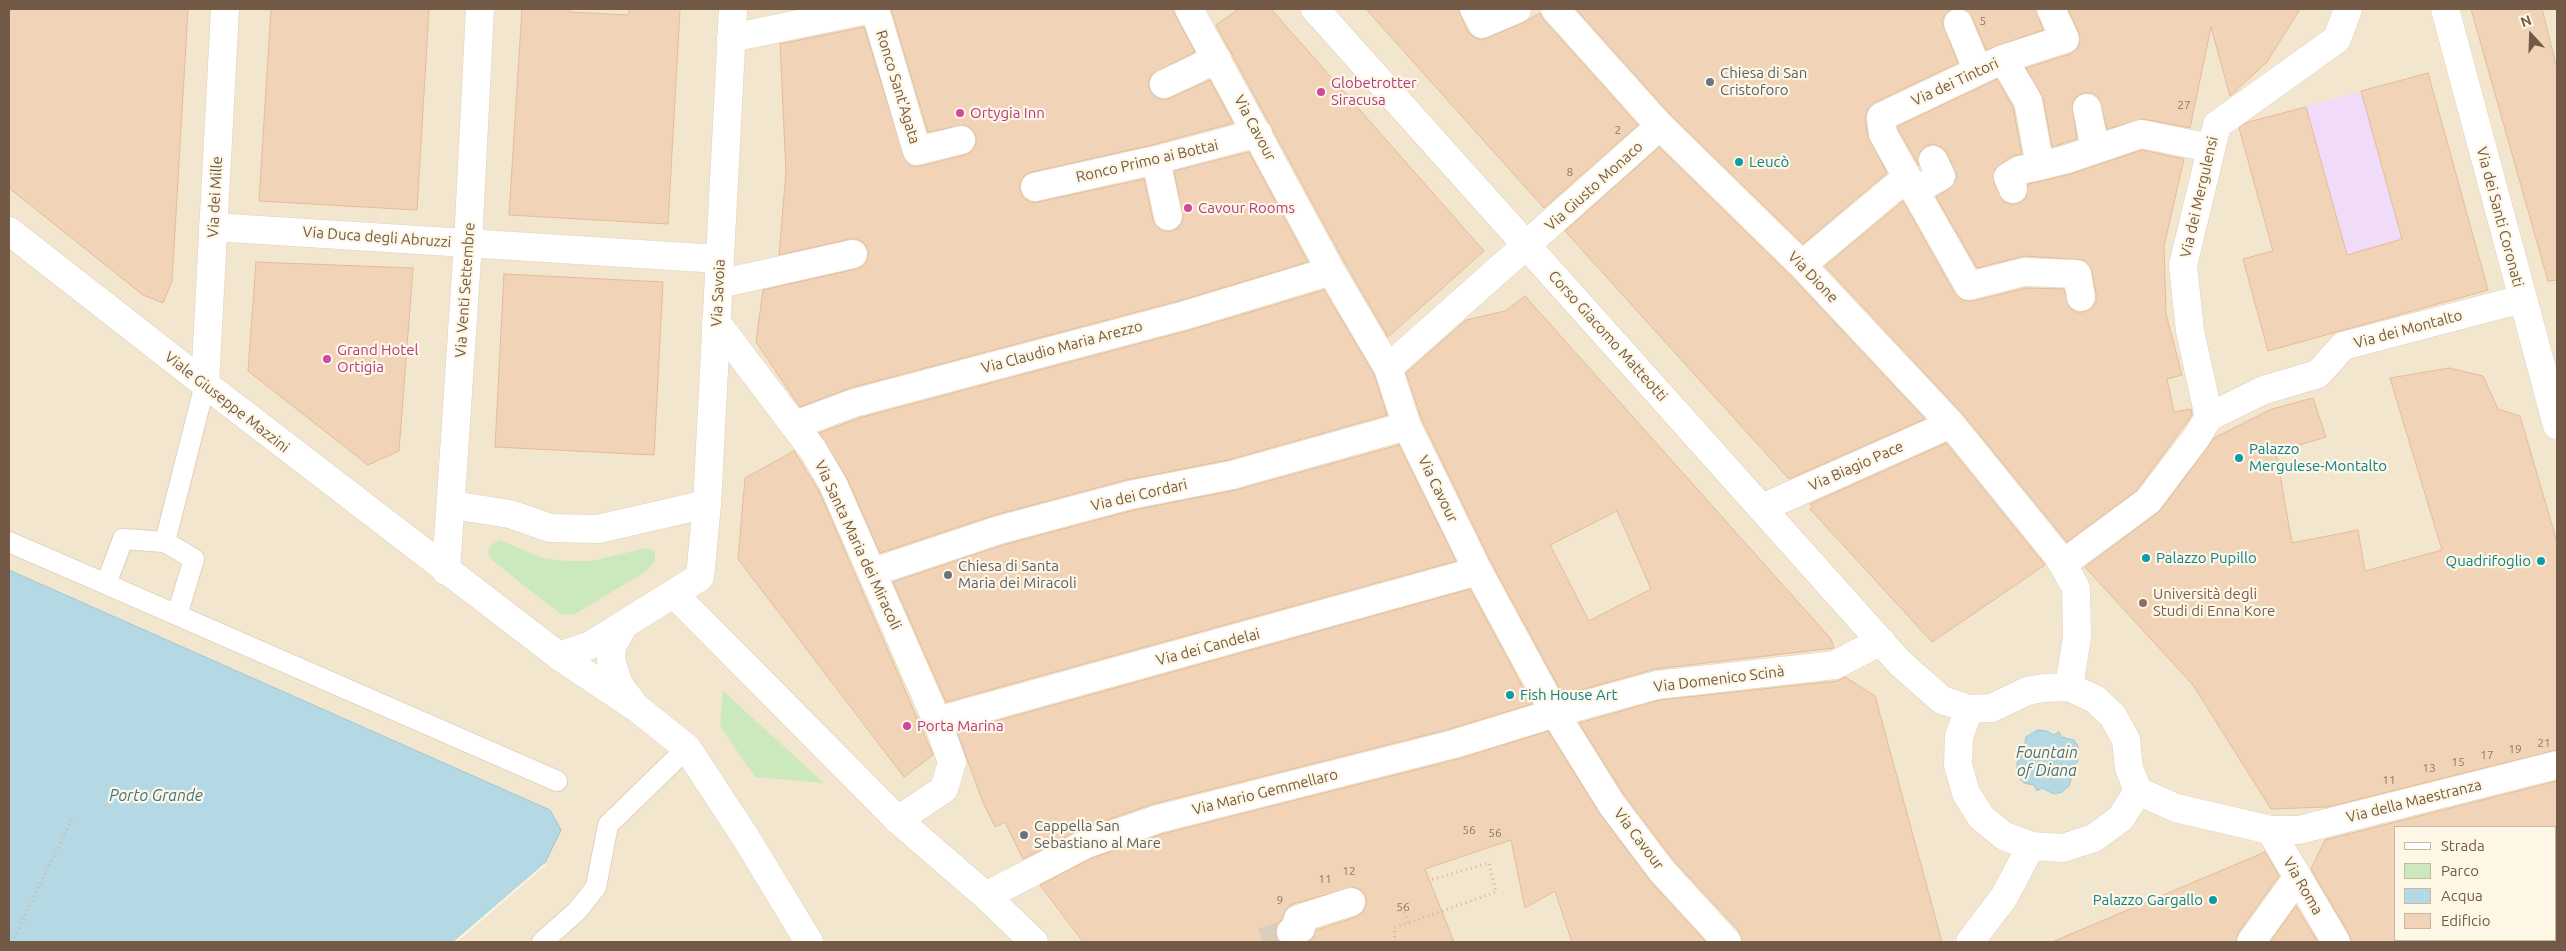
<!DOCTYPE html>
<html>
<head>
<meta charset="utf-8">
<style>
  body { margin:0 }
  #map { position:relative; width:2566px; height:951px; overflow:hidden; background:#fcf3df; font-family:Ubuntu,sans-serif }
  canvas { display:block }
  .frame { position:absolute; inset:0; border:10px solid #725a47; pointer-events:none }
  .legend { position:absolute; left:2394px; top:826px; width:162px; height:115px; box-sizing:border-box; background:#fff7e5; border:1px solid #c7b8a6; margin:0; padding:6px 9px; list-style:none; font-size:15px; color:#725a47 }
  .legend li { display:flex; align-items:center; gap:10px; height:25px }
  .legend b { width:25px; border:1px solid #c7b8a6 }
  .north { position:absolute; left:2506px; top:10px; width:50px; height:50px; -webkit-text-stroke:4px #fff7e5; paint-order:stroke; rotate:340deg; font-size:14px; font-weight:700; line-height:20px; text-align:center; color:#725a47 }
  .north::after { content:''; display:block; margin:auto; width:18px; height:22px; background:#725a47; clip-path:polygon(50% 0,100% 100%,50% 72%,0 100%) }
</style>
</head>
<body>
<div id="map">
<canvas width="2566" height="951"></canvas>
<div class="frame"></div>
<ul class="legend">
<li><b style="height:6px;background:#fff"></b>Strada</li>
<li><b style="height:14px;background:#cce9be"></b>Parco</li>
<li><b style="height:14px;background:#b4d9e5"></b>Acqua</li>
<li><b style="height:14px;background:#f1d4b7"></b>Edificio</li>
</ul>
<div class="north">N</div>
</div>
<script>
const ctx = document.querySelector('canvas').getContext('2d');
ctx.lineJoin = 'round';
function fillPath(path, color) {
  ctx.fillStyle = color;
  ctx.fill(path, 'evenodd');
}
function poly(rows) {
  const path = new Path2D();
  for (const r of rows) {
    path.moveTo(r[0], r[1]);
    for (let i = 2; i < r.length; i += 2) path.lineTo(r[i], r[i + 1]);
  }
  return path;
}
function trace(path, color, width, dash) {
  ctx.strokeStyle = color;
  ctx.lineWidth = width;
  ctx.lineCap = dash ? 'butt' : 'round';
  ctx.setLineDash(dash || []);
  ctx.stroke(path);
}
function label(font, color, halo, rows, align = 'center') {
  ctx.font = font + ' Ubuntu,sans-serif';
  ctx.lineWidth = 4.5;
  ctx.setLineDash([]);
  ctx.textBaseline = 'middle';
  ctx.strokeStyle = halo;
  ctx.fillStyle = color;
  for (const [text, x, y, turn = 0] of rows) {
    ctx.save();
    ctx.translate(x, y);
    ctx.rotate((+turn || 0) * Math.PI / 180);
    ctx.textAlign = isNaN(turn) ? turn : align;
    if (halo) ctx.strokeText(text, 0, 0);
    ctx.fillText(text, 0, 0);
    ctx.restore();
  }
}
fillPath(poly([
  [9,9,2557,9,2557,942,453,942,545,863,550,810,9,570],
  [2395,827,2555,827,2555,940,2395,940]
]), '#f3e6ce');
fillPath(poly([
  [2428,73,2487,290,2243,259,2273,251,2238,125]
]), '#f0dcf8');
fillPath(poly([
  [499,540,543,558,566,561,591,561,646,548,655,552,655,561,648,570,575,614,562,615,493,561,488,553,490,546],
  [723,691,824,783,755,777,720,726]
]), '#cce9be');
const water = poly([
  [9,570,550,810,561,830,545,863,453,942,9,942,9,570],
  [2038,730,2047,731,2053,735,2059,732,2061,737,2074,740,2078,746,2078,761,2074,766,2077,773,2072,776,2069,786,2062,792,2054,794,2042,788,2037,791,2034,785,2024,783,2017,776,2017,763,2021,755,2019,750,2024,748,2026,737,2038,730]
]);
fillPath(water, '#b4d9e5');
trace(water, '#9bc8d7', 1);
fillPath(poly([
  [545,863,546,865,457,942,453,942]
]), '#fcf3df');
const building = poly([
  [9,9,188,9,172,281,163,303,143,295,9,188,9,9],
  [271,9,429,9,417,210,259,201,271,9],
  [522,9,570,9,570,12,629,15,629,9,680,9,668,224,509,215,522,9],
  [891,9,1172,9,1195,52,1151,75,1148,83,1150,91,1156,97,1163,100,1170,98,1210,80,1233,123,1152,145,1032,172,1025,175,1020,182,1020,190,1023,197,1030,202,1038,202,1144,179,1153,220,1156,226,1163,231,1171,231,1178,228,1183,220,1174,171,1249,152,1308,262,1182,300,850,388,800,407,756,342,763,290,856,269,864,265,868,258,868,251,864,243,857,239,850,239,779,255,786,172,780,44,864,27,906,162,912,166,921,166,965,155,972,151,976,144,976,136,973,130,965,125,928,132,891,9],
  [1239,9,1271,9,1484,251,1388,337,1345,263,1216,25,1239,9],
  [1366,9,1458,9,1468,32,1474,37,1481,40,1523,23,1540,13,1543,19,1638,125,1544,208,1366,9],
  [1576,9,1952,9,1945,14,1942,21,1958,63,1874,103,1868,109,1865,119,1868,136,1887,173,1803,244,1671,115,1576,9],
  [1963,9,2036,9,2043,30,1986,50,1972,17,1963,9],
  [2068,9,2300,9,2267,62,2230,96,2211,27,2190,128,2144,119,2107,129,2099,98,2093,93,2084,93,2076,97,2072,103,2077,139,2052,147,2043,98,2026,68,2070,54,2077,49,2080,40,2079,33,2068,9],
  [2471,9,2542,9,2557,69,2557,280,2548,281,2471,9],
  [2428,73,2488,290,2268,351,2243,259,2273,251,2239,128,2248,122,2306,107,2347,255,2402,239,2361,91,2428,73],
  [1997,79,2013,107,2022,154,2012,156,1995,169,1994,183,2004,202,2011,204,2019,203,2026,198,2028,184,2071,174,2142,150,2184,159,2164,246,2166,314,2182,375,2167,379,2174,412,2191,409,2192,415,2137,490,2067,542,1962,413,1825,266,1903,201,1955,294,1962,300,1973,301,2026,288,2064,289,2069,307,2076,312,2083,312,2091,309,2096,302,2096,294,2092,271,2084,260,2024,256,1977,268,1936,197,1949,189,1957,177,1947,153,1941,147,1933,144,1926,146,1920,152,1919,166,1898,129,1898,126,1997,79],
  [1659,147,1791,276,1925,419,1789,479,1565,231,1659,147],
  [256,262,413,268,399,451,368,465,248,371,256,262],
  [504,274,663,282,654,455,495,447,504,274],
  [1324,290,1374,374,1387,415,1228,460,1126,480,995,515,880,553,847,478,819,433,859,418,1190,330,1324,290],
  [1525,296,1831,639,1834,648,1655,669,1563,695,1492,564,1422,420,1406,373,1466,320,1505,311,1525,296],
  [1617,511,1651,589,1589,621,1550,545,1617,511],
  [2449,368,2483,376,2498,409,2520,416,2557,542,2557,750,2327,807,2271,809,2193,685,2085,567,2160,511,2214,438,2272,409,2313,398,2326,437,2276,452,2292,543,2358,530,2365,571,2442,550,2390,378,2449,368],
  [1946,443,2045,565,1932,642,1810,509,1812,506,1810,504,1946,443],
  [1399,445,1456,561,946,702,893,582,1003,545,1134,510,1236,490,1399,445],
  [794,451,819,491,933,755,904,777,738,559,745,478,794,451],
  [1470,589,1532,704,1450,729,1153,804,1081,829,1023,859,1005,822,995,827,983,802,957,732,1470,589],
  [1845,677,1875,696,1942,942,1742,942,1739,931,1674,861,1625,796,1579,723,1660,700,1837,681,1845,677],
  [1548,731,1600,814,1650,881,1706,942,1572,942,1555,891,1525,908,1511,840,1425,869,1454,942,1307,942,1313,938,1316,930,1356,917,1363,912,1366,905,1366,897,1361,890,1354,887,1293,904,1287,908,1276,929,1280,942,1083,942,1040,885,1092,858,1162,834,1458,759,1548,731],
  [2557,781,2557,827,2395,827,2395,942,2352,942,2349,934,2311,869,2325,840,2557,781],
  [2265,852,2279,876,2238,933,2236,942,2052,942,2265,852],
  [2296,906,2318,942,2270,942,2296,906]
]);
fillPath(building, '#f1d4b7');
trace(building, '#e4bc97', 1);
trace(poly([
  [1263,942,1291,932]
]), '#dacdb9', 28, [28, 14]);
const lane = poly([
  [205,384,165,542,123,539,106,584,557,781],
  [9,542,106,584],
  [165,542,194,559,177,615],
  [542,942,577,911,596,887,608,825,687,748]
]);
const street = poly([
  [875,9,917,151,961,140],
  [1189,9,1331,271,1388,368,1407,426,1478,571,1555,713,1612,805,1662,871,1727,942],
  [1474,9,1482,24,1517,9],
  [1555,9,1660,126,1802,265,1951,424,2058,556,2076,588,2077,637,2069,687],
  [2445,9,2557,425],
  [1958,23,1978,71],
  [731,38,872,9],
  [2003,59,2065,39,2051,9],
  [1164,84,1217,59],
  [2087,108,2095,149],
  [1156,160,1168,216],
  [1907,177,1969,286,2024,272,2077,274,2081,297],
  [1035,187,1156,160,1258,133],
  [2013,189,2008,177,2020,170,2040,166],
  [1914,191,1941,176,1933,160],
  [213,227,719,259],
  [9,231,205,384],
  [1802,265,1907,177,1883,134,1881,117,2003,59,2028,101,2040,166,2067,159,2141,134,2210,148],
  [719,284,853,254],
  [716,322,813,450,833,484,937,721,952,762,944,789,898,820],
  [1388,368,1660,126],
  [2209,417,2190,331,2183,265,2217,125,2337,39,2348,9],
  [795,425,854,403,1186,315,1331,271],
  [452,505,510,514,550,528,598,529,707,504],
  [1762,508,1951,424],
  [2064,563,2148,501,2196,438,2209,417,2264,390,2318,374,2343,346,2522,299],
  [446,571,468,243,480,9],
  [873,572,999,530,1130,495,1232,475,1407,426],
  [624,625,612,646,611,660,619,685,633,703],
  [559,656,637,708,687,748,746,838,809,942],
  [1969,709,1959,737,1958,765,1966,793,1981,817,2004,836,2031,846,2063,848,2094,838,2121,818,2138,791],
  [937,721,1478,571],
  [2270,830,2336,942],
  [986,896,1086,844,1158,819,1454,744,1555,713,1657,685,1835,665,1881,641],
  [1291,932,1301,928,1298,919,1351,902],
  [1970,942,2004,897,2031,846],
  [2251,942,2298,877]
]);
const secondary = poly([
  [225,9,205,384,559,656,591,645,700,577,707,504,733,9],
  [1315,9,1900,663,1942,700,1969,709,1992,708,2027,691,2044,688,2069,687,2095,699,2113,716,2126,740,2129,768,2138,791,2176,808,2270,830,2299,830,2557,765],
  [674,594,898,820,986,896,1034,942]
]);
trace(lane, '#e0d0bc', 22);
trace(street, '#e0d0bc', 29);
trace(secondary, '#e2cfb7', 29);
trace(poly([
  [1403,907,1408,923],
  [12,942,73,817],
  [1395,942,1394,928,1496,892,1489,863,1430,880]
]), '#d5b79b', 3, [1, 4]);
trace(lane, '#fff', 20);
trace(street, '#fff', 28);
trace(secondary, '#fff', 28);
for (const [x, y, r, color] of [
  [1710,82,5,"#6b7280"],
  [1321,92,5,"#d1479c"],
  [960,113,5,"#d1479c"],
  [1739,162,5,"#0f9aa8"],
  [1188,208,5,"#d1479c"],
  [327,359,5,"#d1479c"],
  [2239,458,5,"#0f9aa8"],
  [2146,558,5,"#0f9aa8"],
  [2541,561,5,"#0f9aa8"],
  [948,575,5,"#6b7280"],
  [2143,603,5,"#8d6e63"],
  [1510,695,5,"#0f9aa8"],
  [907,726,5,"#d1479c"],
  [1024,835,5,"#6b7280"],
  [2213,900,5,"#0f9aa8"]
]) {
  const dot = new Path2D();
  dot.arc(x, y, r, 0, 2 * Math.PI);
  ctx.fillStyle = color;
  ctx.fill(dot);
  trace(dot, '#fff7e5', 2);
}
label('12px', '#927863', null, [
  ["5",1983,21],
  ["27",2184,105],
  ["2",1618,130],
  ["8",1570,172],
  ["21",2544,743],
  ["19",2515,749],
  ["17",2487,755],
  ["15",2458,762],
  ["13",2429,768],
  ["11",2389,780],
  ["56",1469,830],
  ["56",1495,833],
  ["12",1349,871],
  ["11",1325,879],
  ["9",1280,900],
  ["56",1403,907]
]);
label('15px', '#5b616d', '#fff7e5', [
  ["Chiesa di San",1720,73],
  ["Cristoforo",1720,90],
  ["Chiesa di Santa",958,566],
  ["Maria dei Miracoli",958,583],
  ["Cappella San",1034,826],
  ["Sebastiano al Mare",1034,843]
], 'left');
label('15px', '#725a47', '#fff7e5', [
  ["Via dei Tintori",1955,82,-25],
  ["Ronco Sant'Agata",898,87,73],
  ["Via Cavour",1255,128,62],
  ["Ronco Primo ai Bottai",1147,161,-13],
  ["Via Giusto Monaco",1594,186,-42],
  ["Via dei Mille",215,197,-87],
  ["Via dei Mergulensi",2199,197,-77],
  ["Via dei Santi Coronati",2500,217,75],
  ["Via Duca degli Abruzzi",377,237,4],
  ["Via Dione",1813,277,46],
  ["Via Venti Settembre",465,290,-86],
  ["Via Savoia",718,293,-87],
  ["Via dei Montalto",2408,329,-15],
  ["Corso Giacomo Matteotti",1608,336,48],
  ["Via Claudio Maria Arezzo",1062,347,-15],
  ["Viale Giuseppe Mazzini",227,402,38],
  ["Via Biagio Pace",1856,466,-24],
  ["Via Cavour",1438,489,64],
  ["Via dei Cordari",1139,495,-13],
  ["Via Santa Maria dei Miracoli",858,545,65],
  ["Via dei Candelai",1208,647,-15],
  ["Via Domenico Scinà",1719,679,-7],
  ["Via Mario Gemmellaro",1265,792,-14],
  ["Via della Maestranza",2414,801,-14],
  ["Via Cavour",1639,839,53],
  ["Via Roma",2303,886,60]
]);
label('15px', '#b23c85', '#fff7e5', [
  ["Globetrotter",1331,83],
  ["Siracusa",1331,100],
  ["Ortygia Inn",970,113],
  ["Cavour Rooms",1198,208],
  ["Grand Hotel",337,350],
  ["Ortigia",337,367],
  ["Porta Marina",917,726]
], 'left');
label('15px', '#0d838f', '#fff7e5', [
  ["Leucò",1749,162],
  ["Palazzo",2249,449],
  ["Mergulese-Montalto",2249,466],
  ["Palazzo Pupillo",2156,558],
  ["Quadrifoglio",2531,561,"right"],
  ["Fish House Art",1520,695],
  ["Palazzo Gargallo",2203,900,"right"]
], 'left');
label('15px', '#785e54', '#fff7e5', [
  ["Università degli",2153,594],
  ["Studi di Enna Kore",2153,611]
], 'left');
label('italic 16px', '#417485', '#fff7e5', [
  ["Fountain",2047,753],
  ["of Diana",2047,771],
  ["Porto Grande",156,796]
]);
</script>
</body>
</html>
